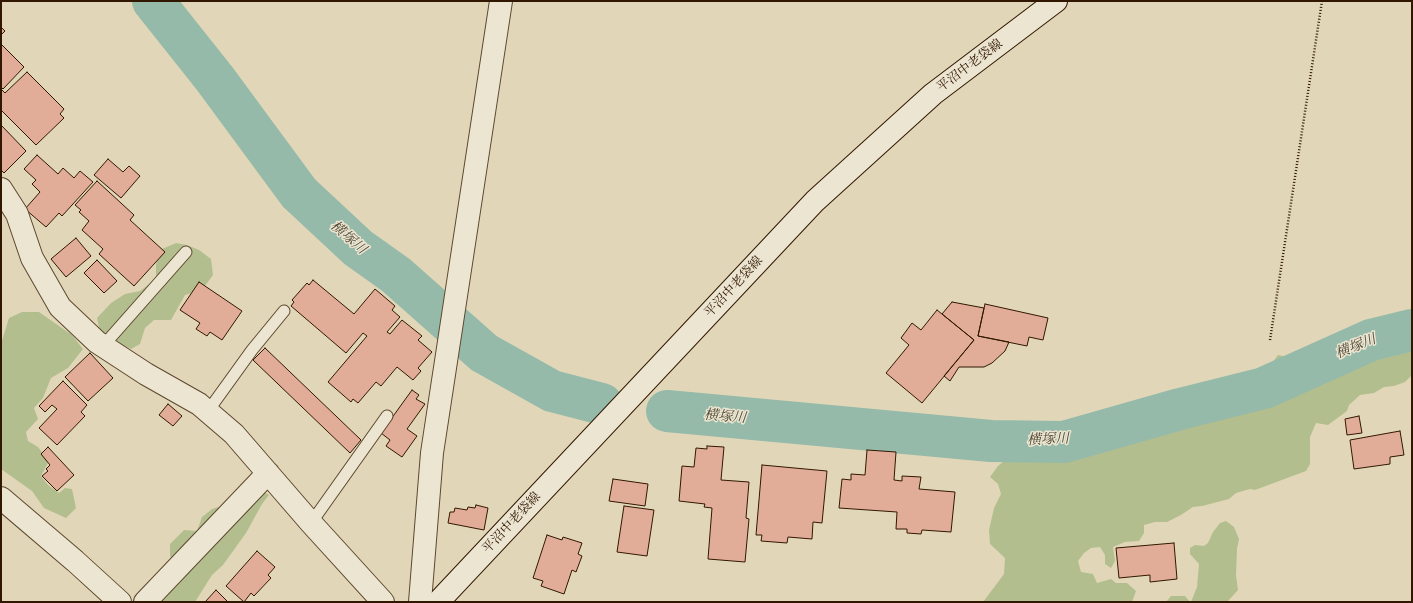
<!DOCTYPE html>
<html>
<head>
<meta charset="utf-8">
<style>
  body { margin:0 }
  #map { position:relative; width:1413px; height:603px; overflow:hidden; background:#e1d7b8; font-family:"Gentium Book Plus",serif }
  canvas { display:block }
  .frame { position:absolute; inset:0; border:2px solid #311700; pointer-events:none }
</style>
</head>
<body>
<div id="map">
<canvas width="1413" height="603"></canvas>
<div class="frame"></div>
</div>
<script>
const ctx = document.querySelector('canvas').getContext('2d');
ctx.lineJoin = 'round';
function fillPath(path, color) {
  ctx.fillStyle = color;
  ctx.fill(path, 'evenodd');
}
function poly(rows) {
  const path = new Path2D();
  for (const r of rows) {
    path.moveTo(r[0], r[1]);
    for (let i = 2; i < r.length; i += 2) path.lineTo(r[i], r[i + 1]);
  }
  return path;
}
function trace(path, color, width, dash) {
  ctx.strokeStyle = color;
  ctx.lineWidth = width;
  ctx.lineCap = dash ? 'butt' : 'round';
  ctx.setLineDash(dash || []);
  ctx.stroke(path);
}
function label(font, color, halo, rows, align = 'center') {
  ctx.font = font + ' "Gentium Book Plus","Noto Serif JP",serif';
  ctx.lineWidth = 3;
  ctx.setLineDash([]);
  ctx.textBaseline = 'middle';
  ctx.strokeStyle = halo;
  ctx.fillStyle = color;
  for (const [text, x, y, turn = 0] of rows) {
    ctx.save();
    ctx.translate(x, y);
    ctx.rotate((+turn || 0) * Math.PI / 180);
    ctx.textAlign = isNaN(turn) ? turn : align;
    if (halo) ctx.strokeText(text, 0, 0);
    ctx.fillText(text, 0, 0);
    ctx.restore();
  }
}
fillPath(poly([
  [176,243,187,245,199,250,211,259,213,275,202,290,185,295,171,320,154,320,145,328,140,344,131,349,112,340,100,332,97,318,111,303,125,294,140,291,156,279,156,264,162,249],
  [22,312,39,312,72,335,83,349,68,368,51,378,43,398,34,408,38,419,26,432,28,441,38,447,49,461,41,476,48,485,59,493,65,488,72,489,76,508,66,518,44,508,32,491,1,469,1,344,9,318],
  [1412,312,1412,375,1405,382,1394,386,1384,387,1374,393,1360,395,1349,405,1347,411,1328,425,1316,423,1310,437,1310,464,1306,471,1255,490,1250,489,1236,493,1229,499,1202,506,1193,507,1181,515,1167,522,1155,522,1144,525,1144,533,1139,541,1125,542,1113,547,1115,561,1111,568,1105,564,1105,555,1100,547,1091,548,1084,553,1078,561,1081,572,1093,574,1097,583,1111,579,1116,583,1127,583,1136,591,1132,602,983,602,1004,574,1005,558,990,544,989,530,994,508,1001,494,998,484,990,477,998,466,1005,460,1006,453,1002,448,1009,436,1018,436,1028,445,1037,431,1069,425,1103,422,1117,414,1143,403,1156,404,1175,396,1187,388,1205,393,1223,383,1241,385,1257,379,1270,366,1278,355,1296,359,1314,357,1342,339,1355,335,1375,345,1390,341,1392,318],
  [258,489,269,495,262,504,246,533,223,565,212,575,195,602,159,602,173,567,170,555,170,544,184,530,197,531,202,517,212,509,232,503],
  [1226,521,1234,527,1239,539,1237,549,1236,575,1238,590,1228,601,1225,602,1191,602,1197,587,1199,564,1190,554,1190,548,1195,545,1204,546,1208,543,1213,532,1220,523],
  [1171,596,1185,596,1190,602,1166,602]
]), '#b3be8e');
trace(poly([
  [153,1,215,79,299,193,358,248,396,275,484,353,552,391,602,404],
  [667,411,991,441,1064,442,1180,409,1264,388,1371,340,1412,330]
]), '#95baa9', 42);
const building = poly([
  [1,27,5,31,1,35,1,27],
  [1,44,24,67,3,89,1,87,1,44],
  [27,72,64,109,60,114,64,118,36,145,1,110,1,91,2,90,5,93,27,72],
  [1,125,26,151,4,173,1,170,1,125],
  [37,155,58,174,63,168,74,178,80,171,93,182,62,216,59,213,46,227,25,209,40,192,32,184,36,180,24,169,37,155],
  [108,159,123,172,129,166,140,176,121,198,94,175,108,159],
  [97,181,134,215,130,220,165,252,134,286,99,254,103,249,82,230,89,221,79,212,81,210,75,205,97,181],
  [76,238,91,256,66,277,51,259,76,238],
  [97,260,117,281,104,293,84,273,97,260],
  [313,280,354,314,375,289,395,306,392,310,400,317,387,332,390,334,402,320,422,336,418,340,432,352,418,368,421,371,413,380,397,367,381,386,376,382,358,403,353,399,351,402,328,382,367,336,363,333,346,353,291,306,294,302,292,300,307,283,309,285,313,280],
  [199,282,242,311,222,340,210,332,207,336,196,329,200,323,180,310,199,282],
  [952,302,984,308,978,336,1009,342,1005,351,992,363,984,367,959,367,950,381,944,376,974,340,942,314,952,302],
  [985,304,1048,318,1043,340,1029,337,1027,346,978,336,985,304],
  [937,310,974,340,922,403,886,373,909,345,901,338,912,323,921,330,937,310],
  [265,348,361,440,350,453,253,360,265,348],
  [90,353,113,378,88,401,65,377,90,353],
  [63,381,87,405,81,412,85,416,57,445,39,428,57,409,52,405,45,412,39,406,63,381],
  [412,390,419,395,416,399,425,404,407,429,417,436,402,457,386,446,390,440,381,433,412,390],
  [168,404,182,416,173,426,159,415,168,404],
  [1359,416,1362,433,1347,435,1345,419,1359,416],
  [1400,431,1404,455,1390,457,1390,464,1354,469,1350,440,1400,431],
  [707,446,724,447,721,480,749,482,746,518,749,519,745,562,708,559,712,508,704,507,705,504,679,501,682,466,694,467,696,448,707,449,707,446],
  [48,447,74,475,57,491,42,476,48,471,46,469,50,465,41,454,48,447],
  [867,450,896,452,894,480,902,481,902,476,921,477,919,489,955,492,951,532,922,530,921,534,907,533,907,529,896,529,897,512,839,508,842,479,851,480,851,474,865,475,867,450],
  [762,465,827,471,822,523,813,522,812,539,788,537,787,543,761,541,762,535,756,535,762,465],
  [613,479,648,484,645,506,609,501,613,479],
  [476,505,488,508,484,530,448,523,450,512,454,512,455,508,467,510,468,507,475,508,476,505],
  [624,506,654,510,647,556,617,552,624,506],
  [547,535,562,540,563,537,582,543,578,554,582,556,576,572,572,570,564,594,541,586,543,581,533,578,547,535],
  [1174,543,1177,579,1150,582,1150,575,1119,578,1116,548,1174,543],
  [257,551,275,567,268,575,271,578,254,596,251,593,244,602,226,586,257,551],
  [216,590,228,602,205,602,216,590]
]);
fillPath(building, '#e1ad98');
trace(building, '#311700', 1);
const service = poly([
  [103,346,186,252],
  [208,411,252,350,284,311],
  [311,523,387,416]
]);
const minor = poly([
  [1,189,17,214,32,258,60,307,97,342,146,374,199,404,234,434,311,523,383,602],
  [1,498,75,561,120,602],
  [145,602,268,473],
  [420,602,432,453,501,1]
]);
const secondary = poly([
  [438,602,815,201,933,94,1056,1]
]);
trace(service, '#5d472e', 13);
trace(minor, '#5d472e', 24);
trace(secondary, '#311700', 24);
trace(poly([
  [1270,340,1322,1]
]), '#311700', 2.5, [1, 2]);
trace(service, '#ece5d1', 11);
trace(minor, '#ece5d1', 22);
trace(secondary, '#ece5d1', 22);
label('13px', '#311700', '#ece5d1', [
  ["平沼中老袋線",970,66,-37],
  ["平沼中老袋線",734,287,-47],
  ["平沼中老袋線",512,523,-47]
]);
label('italic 14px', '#4f4833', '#ece5d1', [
  ["横塚川",348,238,41],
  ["横塚川",1356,347,-22],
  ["横塚川",725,417,5],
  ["横塚川",1048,440,-3]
]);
</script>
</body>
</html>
